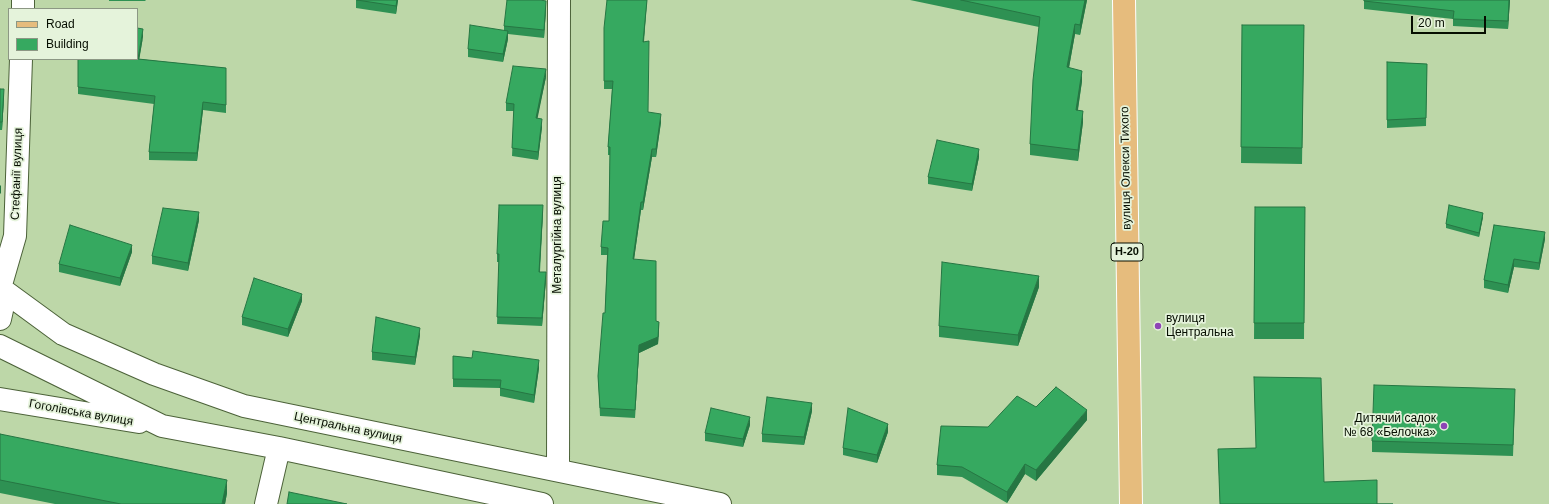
<!DOCTYPE html>
<html>
<head>
<meta charset="utf-8">
<style>
  body { margin:0 }
  #map { position:relative; width:1549px; height:504px; overflow:hidden; background:#bdd7a8; font-family:Arial,sans-serif }
  canvas { display:block }
  .legend { position:absolute; left:8px; top:8px; width:130px; height:52px; box-sizing:border-box; background:#e5f3db; border:1px solid #8c9784; margin:0; padding:5px 7px; list-style:none; font-size:12px; color:#060e01 }
  .legend li { display:flex; align-items:center; gap:8px; height:20px }
  .legend b { width:20px; border:1px solid #8c9784 }
  .scale { position:absolute; left:1411px; top:16px; width:75px; height:18px; box-sizing:border-box; border:2px solid #060e01; border-top:0; padding-left:5px; font-size:12px; line-height:14px; white-space:nowrap; color:#060e01; -webkit-text-stroke:3px #e5f3db; paint-order:stroke }
</style>
</head>
<body>
<div id="map">
<canvas width="1549" height="504"></canvas>
<ul class="legend">
<li><b style="height:5px;background:#e6bc7d"></b>Road</li>
<li><b style="height:11px;background:#36a960"></b>Building</li>
</ul>
<div class="scale">20 m</div>
</div>
<script>
const ctx = document.querySelector('canvas').getContext('2d');
ctx.lineJoin = 'round';
function poly(rows) {
  const path = new Path2D();
  for (const r of rows) {
    path.moveTo(r[0], r[1]);
    for (let i = 2; i < r.length; i += 2) path.lineTo(r[i], r[i + 1]);
  }
  return path;
}
function trace(path, color, width, dash) {
  ctx.strokeStyle = color;
  ctx.lineWidth = width;
  ctx.lineCap = dash ? 'butt' : 'round';
  ctx.setLineDash(dash || []);
  ctx.stroke(path);
}
function fillPath(path, color) {
  ctx.fillStyle = color;
  ctx.fill(path, 'evenodd');
}
function label(font, color, halo, rows, align = 'center') {
  ctx.font = font + ' Arial,sans-serif';
  ctx.lineWidth = 3.5;
  ctx.setLineDash([]);
  ctx.textBaseline = 'middle';
  ctx.strokeStyle = halo;
  ctx.fillStyle = color;
  for (const [text, x, y, turn = 0] of rows) {
    ctx.save();
    ctx.translate(x, y);
    ctx.rotate((+turn || 0) * Math.PI / 180);
    ctx.textAlign = isNaN(turn) ? turn : align;
    if (halo) ctx.strokeText(text, 0, 0);
    ctx.fillText(text, 0, 0);
    ctx.restore();
  }
}
const minor = poly([
  [23,9,23,0],
  [0,288,63,334,154,374,244,406,720,504],
  [0,319,2,310,0,288,15,236,21,59],
  [0,346,162,426,279,448,542,504],
  [0,399,139,422],
  [558,470,559,0],
  [266,504,279,448]
]);
const major = poly([
  [1124,0,1131,504]
]);
trace(minor, '#4c6239', 24);
trace(major, '#fff', 24);
trace(minor, '#fff', 22);
trace(major, '#e6bc7d', 22);
fillPath(poly([
  [109,0,146,0,145,1,109,1],
  [356,0,398,0,396,14,356,8],
  [647,0,644,42,648,112,661,122,656,157,652,157,643,210,641,210,634,259,659,330,658,344,639,353,635,418,600,416,598,376,605,313,607,255,601,255,601,247,609,221,610,155,608,155,608,147,612,89,604,89,604,28],
  [910,0,1087,0,1080,35,1075,34,1069,68,1082,81,1078,110,1083,122,1078,161,1030,155,1030,144,1039,27],
  [1364,0,1510,0,1508,29,1453,26,1453,19,1364,9],
  [546,9,544,38,508,34,508,39,503,62,468,57,468,49,504,31,504,26],
  [1242,25,1304,25,1302,164,1241,163],
  [143,37,139,59,226,68,226,113,203,110,197,161,149,160,149,152,154,104,78,94,78,59,137,59],
  [1387,62,1427,64,1426,126,1387,128],
  [546,77,537,118,542,127,538,160,512,156,514,111,506,111,506,103],
  [0,89,4,97,2,130,0,130],
  [979,157,972,191,928,184,928,177],
  [1255,207,1305,207,1304,339,1254,339],
  [543,212,540,272,546,280,542,326,497,324,499,262,497,262,497,254],
  [1483,217,1479,237,1446,228,1446,224],
  [199,220,188,271,152,264,152,256],
  [1494,225,1545,239,1539,270,1514,267,1508,293,1484,288,1484,280],
  [132,252,120,286,59,272,59,264],
  [1039,287,1018,346,939,337,939,326],
  [302,301,288,337,242,325,242,317],
  [420,335,415,365,372,360,372,352],
  [453,356,539,368,534,403,500,396,500,388,453,387],
  [1515,400,1513,456,1372,452,1372,441],
  [812,411,804,445,762,442,762,434],
  [1087,420,1036,481,1025,474,1007,503,962,477,937,475,937,465,988,427],
  [750,425,743,447,705,441,705,433],
  [888,432,877,463,843,455,843,448],
  [0,434,227,493,225,504,55,504,0,493],
  [1218,449,1324,482,1377,504,1393,504,1220,504]
]), '#2e9153');
fillPath(poly([
  [397,0,398,0,396,14,396,6],
  [647,0,643,49,643,42],
  [1085,0,1087,0,1080,35,1080,25],
  [1509,0,1510,0,1508,29,1508,21],
  [546,1,546,9,544,38,544,30],
  [1075,24,1075,34,1067,78,1067,67],
  [143,29,143,37,138,67,138,59],
  [508,31,508,39,503,62,503,54],
  [546,69,546,77,536,126,536,118],
  [1082,71,1082,81,1076,121,1076,110],
  [4,89,4,97,2,130,2,122],
  [203,102,203,110,197,161,197,153],
  [1083,111,1083,122,1078,161,1078,150],
  [661,114,661,122,656,157,656,149],
  [542,119,542,127,538,160,538,152],
  [652,149,652,157,643,210,643,202],
  [979,149,979,157,972,191,972,184],
  [1,185,1,193,0,194,0,186],
  [641,202,641,210,633,267,633,259],
  [543,205,543,212,539,280,539,272],
  [199,212,199,220,188,271,188,263],
  [1483,213,1483,217,1479,237,1479,233],
  [1545,232,1545,239,1539,270,1539,263],
  [132,245,132,252,120,286,120,278],
  [1514,259,1514,267,1508,293,1508,285],
  [546,272,546,280,542,326,542,318],
  [1039,276,1039,287,1018,346,1018,335],
  [302,294,302,301,288,337,288,329],
  [659,322,659,330,658,344,639,353,635,418,639,345],
  [420,328,420,335,415,365,415,357],
  [539,360,539,368,534,403,534,395],
  [812,403,812,411,804,445,804,437],
  [1087,410,1087,420,1036,481,1036,470],
  [750,417,750,425,743,447,743,439],
  [888,424,888,432,877,463,877,455],
  [1025,464,1025,474,1007,503,1007,492],
  [227,480,227,493,225,504,222,504]
]), '#267643');
const building = poly([
  [357,0,397,0,396,6,357,0],
  [507,0,540,0,546,1,544,30,504,26,507,0],
  [607,0,647,0,643,42,649,41,648,112,661,114,656,149,652,149,643,202,641,202,633,259,656,261,656,321,659,322,658,337,639,345,635,410,600,408,598,376,603,313,605,313,608,248,601,247,603,221,609,221,610,147,608,147,613,81,604,81,604,28,607,0],
  [961,0,1085,0,1080,25,1075,24,1067,67,1082,71,1076,110,1083,111,1078,150,1030,144,1033,80,1040,17,961,0],
  [1364,0,1509,0,1508,21,1453,19,1454,11,1364,1,1364,0],
  [470,25,508,31,503,54,468,49,470,25],
  [1242,25,1304,25,1302,148,1241,147,1242,25],
  [137,28,143,29,138,59,226,68,226,105,203,102,197,153,149,152,155,96,78,87,78,59,137,59,137,28],
  [1387,62,1427,64,1426,118,1387,120,1387,62],
  [513,66,546,69,536,118,542,119,538,152,512,148,514,104,506,103,513,66],
  [0,89,4,89,2,122,0,122,0,89],
  [937,140,979,149,972,184,928,177,937,140],
  [499,205,543,205,539,272,546,272,542,318,497,317,499,254,497,254,499,205],
  [1449,205,1483,213,1479,233,1446,224,1449,205],
  [1255,207,1305,207,1304,323,1254,323,1255,207],
  [163,208,199,212,188,263,152,256,163,208],
  [70,225,132,245,120,278,59,264,70,225],
  [1494,225,1545,232,1539,263,1514,259,1508,285,1484,280,1494,225],
  [942,262,1039,276,1018,335,939,326,942,262],
  [254,278,302,294,288,329,242,317,254,278],
  [376,317,420,328,415,357,372,352,376,317],
  [473,351,539,360,534,395,500,388,501,380,453,379,453,356,472,358,473,351],
  [1254,377,1321,378,1324,482,1377,480,1377,504,1393,504,1220,504,1218,449,1256,448,1254,377],
  [1374,385,1515,389,1513,445,1372,441,1374,385],
  [1056,387,1087,410,1036,470,1025,464,1007,492,962,467,937,465,941,426,988,427,1017,396,1036,407,1056,387],
  [767,397,812,403,804,437,762,434,767,397],
  [711,408,750,417,743,439,705,433,711,408],
  [848,408,888,424,877,455,843,448,848,408],
  [0,434,227,480,222,504,121,504,0,480,0,434],
  [289,492,347,504,287,504,289,492]
]);
fillPath(building, '#36a960');
trace(building, '#267643', 1);
for (const [x, y, r, color] of [
  [1158,326,4,"#8e44b6"],
  [1444,426,4,"#8e44b6"]
]) {
  const dot = new Path2D();
  dot.arc(x, y, r, 0, 2 * Math.PI);
  ctx.fillStyle = color;
  ctx.fill(dot);
  trace(dot, '#e5f3db', 1.5);
}
for (const [x, y, w] of [
  [1127,252,32]
]) {
  const box = new Path2D();
  box.roundRect(x - w / 2, y - 9, w, 18, 3);
  ctx.fillStyle = '#e5f3db';
  ctx.fill(box);
  trace(box, '#060e01', 1);
}
label('bold 11px', '#060e01', null, [
  ["Н-20",1127,252]
]);
label('12px', '#060e01', '#e5f3db', [
  ["вулиця Олекси Тихого",1126,168,-91],
  ["Стефанії вулиця",17,174,-88],
  ["Металургійна вулиця",558,235,-90],
  ["Гоголівська вулиця",81,413,10],
  ["Центральна вулиця",348,428,12]
]);
label('12px', '#060e01', '#e5f3db', [
  ["вулиця",1166,319],
  ["Центральна",1166,333],
  ["Дитячий садок",1436,419,"right"],
  ["№ 68 «Белочка»",1436,433,"right"]
], 'left');
</script>
</body>
</html>
